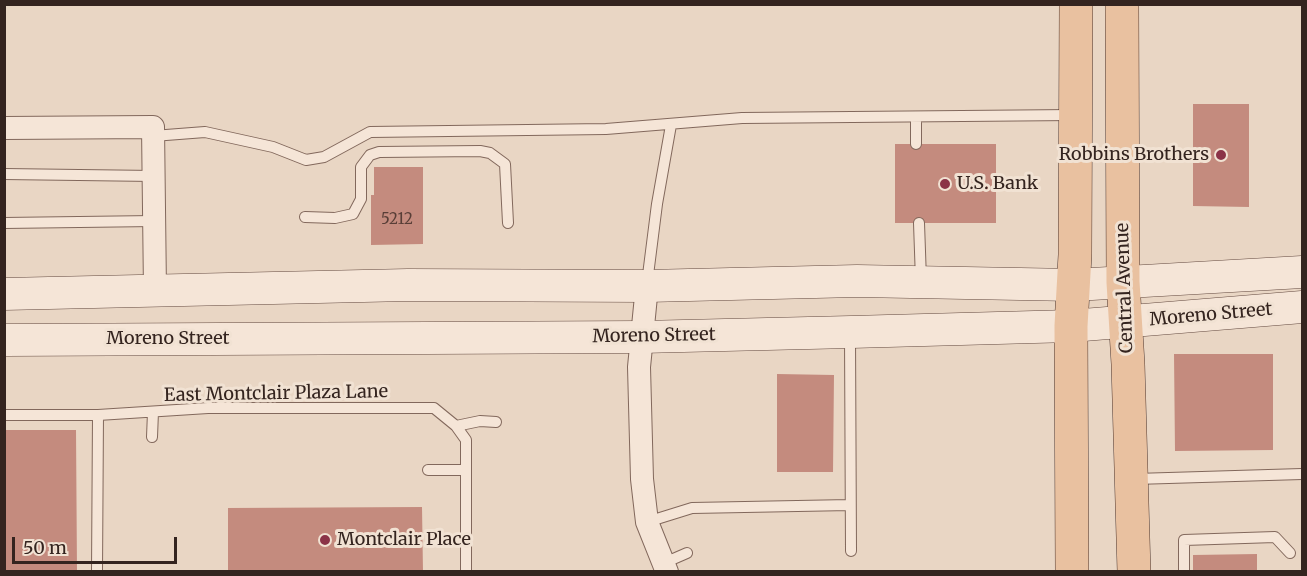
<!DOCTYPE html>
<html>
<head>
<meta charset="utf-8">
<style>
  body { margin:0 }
  #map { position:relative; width:1307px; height:576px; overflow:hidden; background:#e9d6c4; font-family:Merriweather,serif }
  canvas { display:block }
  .frame { position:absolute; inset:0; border:6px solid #34241f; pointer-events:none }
  .scale { position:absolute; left:12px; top:537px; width:165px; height:27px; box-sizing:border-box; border:3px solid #34241f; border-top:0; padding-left:8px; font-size:18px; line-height:21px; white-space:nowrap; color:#34241f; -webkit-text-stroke:4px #f1e2d3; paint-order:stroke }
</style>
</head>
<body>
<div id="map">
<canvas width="1307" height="576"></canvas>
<div class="frame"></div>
<div class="scale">50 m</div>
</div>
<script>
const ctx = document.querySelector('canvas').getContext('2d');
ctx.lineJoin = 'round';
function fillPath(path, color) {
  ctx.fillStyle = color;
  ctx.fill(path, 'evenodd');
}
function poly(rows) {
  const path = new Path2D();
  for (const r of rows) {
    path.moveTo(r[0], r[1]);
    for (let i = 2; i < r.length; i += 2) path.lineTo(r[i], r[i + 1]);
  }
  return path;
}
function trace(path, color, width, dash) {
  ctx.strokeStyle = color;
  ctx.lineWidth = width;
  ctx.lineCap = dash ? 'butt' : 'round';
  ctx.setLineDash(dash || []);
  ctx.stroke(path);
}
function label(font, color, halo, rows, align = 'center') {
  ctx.font = font + ' Merriweather,serif';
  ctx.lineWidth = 6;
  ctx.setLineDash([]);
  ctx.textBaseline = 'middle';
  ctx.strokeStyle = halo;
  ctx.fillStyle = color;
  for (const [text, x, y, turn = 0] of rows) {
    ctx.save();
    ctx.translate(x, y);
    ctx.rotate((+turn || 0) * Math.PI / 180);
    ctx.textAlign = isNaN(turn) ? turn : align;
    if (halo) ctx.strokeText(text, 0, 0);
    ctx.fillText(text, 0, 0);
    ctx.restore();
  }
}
fillPath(poly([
  [1193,104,1249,104,1249,207,1193,206],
  [895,144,996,144,996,223,895,223],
  [374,167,423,167,423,244,371,245,371,195,374,195],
  [1174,354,1273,354,1273,450,1175,451],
  [777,374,834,375,833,472,777,472],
  [4,430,76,430,77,572,4,572],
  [422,507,423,572,228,572,228,508],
  [1257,554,1257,572,1193,572,1193,555]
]), '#c48b7e');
const lane = poly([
  [916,117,916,144],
  [153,136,205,132,273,147,306,160,324,157,370,132,606,129,742,118,1072,115],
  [4,174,154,176],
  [305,217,335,218,353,214,361,199,361,167,370,155,379,152,480,151,490,153,505,164,508,223],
  [4,223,154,221],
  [919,223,921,280],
  [647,283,657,204,671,125],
  [850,336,851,551],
  [4,415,98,415,208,408,434,408,456,426,466,440,466,572],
  [456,426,480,421,496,422],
  [152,437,153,412],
  [428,470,466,470],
  [1135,479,1302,474],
  [647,522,692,508,850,505],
  [664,563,687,553],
  [97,572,98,415],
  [1184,572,1184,540,1275,537,1290,553]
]);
const street = poly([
  [4,128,153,127,155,291],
  [647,286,639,367,642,479,647,522,667,572]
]);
const secondary = poly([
  [4,294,408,285,647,286,857,281,1074,285,1302,272],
  [4,340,641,337,851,332,1071,326,1302,307]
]);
const primary = poly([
  [1122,4,1123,282,1128,364,1134,572],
  [1072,572,1071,326,1075,255,1076,4]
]);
trace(lane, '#82685c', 12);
trace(street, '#82685c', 24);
trace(secondary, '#644a40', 33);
trace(primary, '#503830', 34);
trace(lane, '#f5e5d7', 10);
trace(street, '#f5e5d7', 22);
trace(secondary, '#f5e5d7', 32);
trace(primary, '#e9c1a0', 33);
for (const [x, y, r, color] of [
  [1221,155,6,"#8b3347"],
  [945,184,6,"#8b3347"],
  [325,540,6,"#8b3347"]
]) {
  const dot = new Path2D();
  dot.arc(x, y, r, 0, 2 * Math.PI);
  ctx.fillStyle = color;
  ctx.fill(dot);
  trace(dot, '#f1e2d3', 2);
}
label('15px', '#583e37', null, [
  ["5212",397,220]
]);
label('18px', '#34241f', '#f1e2d3', [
  ["Robbins Brothers",1209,155,"right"],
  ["U.S. Bank",957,184],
  ["Montclair Place",337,540]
], 'left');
label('18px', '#34241f', '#f1e2d3', [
  ["Central Avenue",1125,288,-92],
  ["Moreno Street",1211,315,-5],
  ["Moreno Street",654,336,-1],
  ["Moreno Street",168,339],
  ["East Montclair Plaza Lane",276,394,-1]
]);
</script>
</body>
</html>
